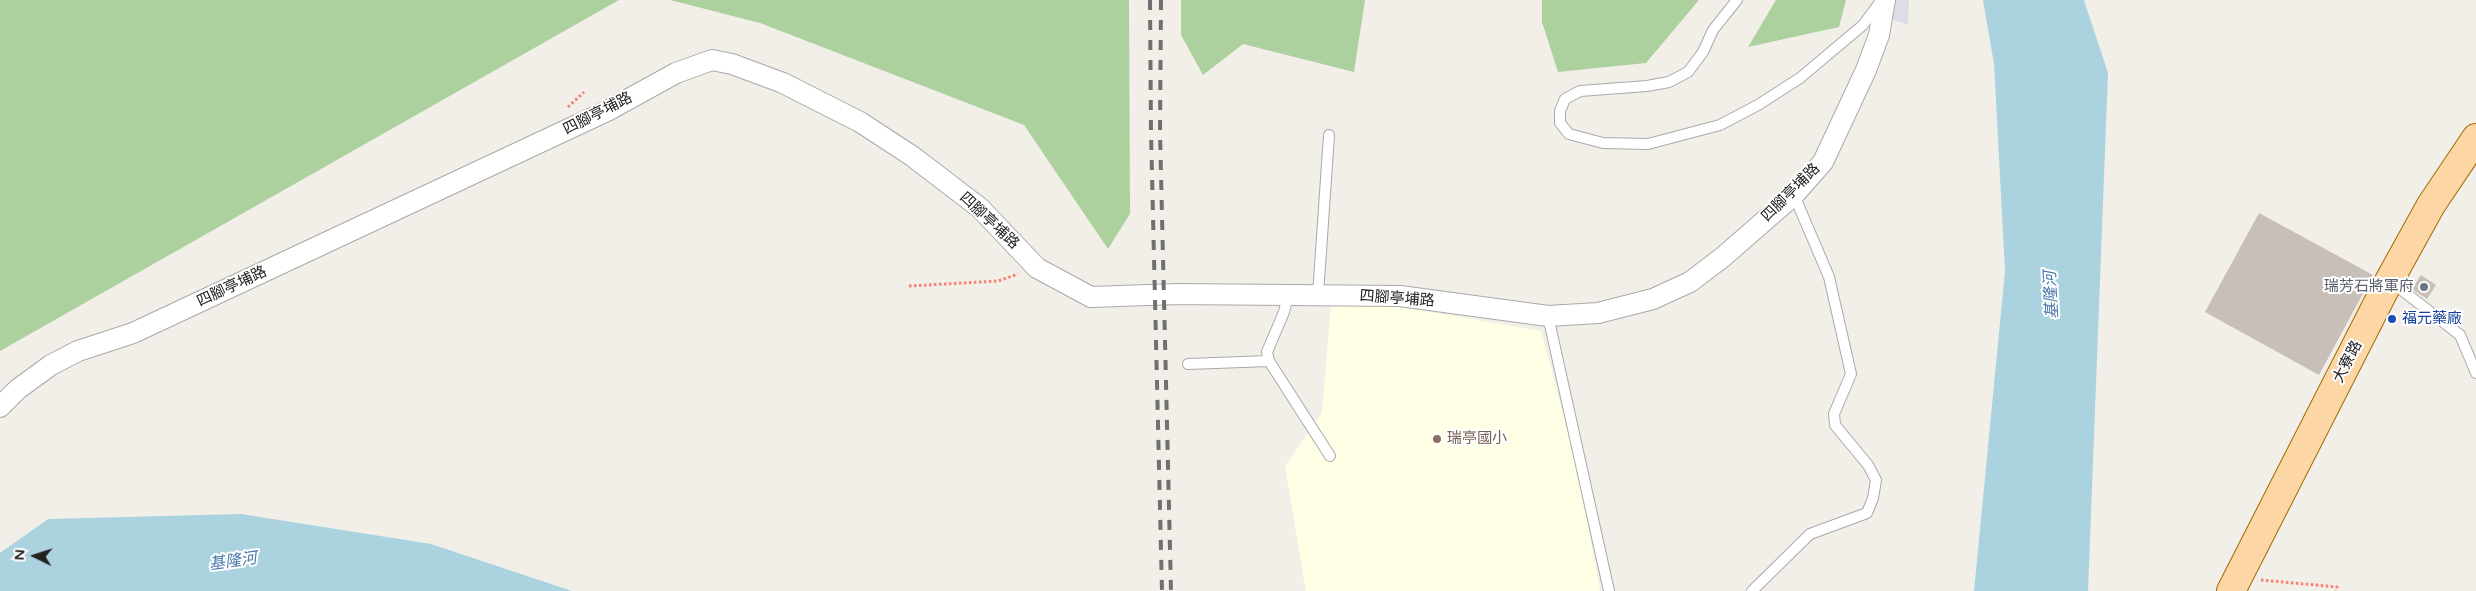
<!DOCTYPE html>
<html>
<head>
<meta charset="utf-8">
<style>
  body { margin:0 }
  #map { position:relative; width:2476px; height:591px; overflow:hidden; background:#f2efe9; font-family:"Varela Round",sans-serif }
  canvas { display:block }
  .north { position:absolute; left:10px; top:531px; width:50px; height:50px; -webkit-text-stroke:4px #fff; paint-order:stroke; rotate:274deg; font-size:14px; font-weight:700; line-height:20px; text-align:center; color:#222 }
  .north::after { content:''; display:block; margin:auto; width:18px; height:22px; background:#222; clip-path:polygon(50% 0,100% 100%,50% 72%,0 100%) }
</style>
</head>
<body>
<div id="map">
<canvas width="2476" height="591"></canvas>
<div class="north">N</div>
</div>
<script>
const ctx = document.querySelector('canvas').getContext('2d');
ctx.lineJoin = 'round';
function fillPath(path, color) {
  ctx.fillStyle = color;
  ctx.fill(path, 'evenodd');
}
function poly(rows) {
  const path = new Path2D();
  for (const r of rows) {
    path.moveTo(r[0], r[1]);
    for (let i = 2; i < r.length; i += 2) path.lineTo(r[i], r[i + 1]);
  }
  return path;
}
function trace(path, color, width, dash) {
  ctx.strokeStyle = color;
  ctx.lineWidth = width;
  ctx.lineCap = dash ? 'butt' : 'round';
  ctx.setLineDash(dash || []);
  ctx.stroke(path);
}
function label(font, color, halo, rows, align = 'center') {
  ctx.font = font + ' "Varela Round","Noto Sans TC",sans-serif';
  ctx.lineWidth = 4;
  ctx.setLineDash([]);
  ctx.textBaseline = 'middle';
  ctx.strokeStyle = halo;
  ctx.fillStyle = color;
  for (const [text, x, y, turn = 0] of rows) {
    ctx.save();
    ctx.translate(x, y);
    ctx.rotate((+turn || 0) * Math.PI / 180);
    ctx.textAlign = isNaN(turn) ? turn : align;
    if (halo) ctx.strokeText(text, 0, 0);
    ctx.fillText(text, 0, 0);
    ctx.restore();
  }
}
fillPath(poly([
  [1331,305,1389,305,1541,331,1577,465,1600,591,1306,591,1285,466,1322,413]
]), '#ffffe5');
fillPath(poly([
  [0,0,619,0,0,351],
  [670,0,1129,0,1130,214,1108,249,1024,125,760,23],
  [1181,0,1365,0,1354,72,1243,44,1203,75,1181,35],
  [1542,0,1699,0,1646,63,1558,72,1542,22],
  [1776,0,1846,0,1839,27,1748,47]
]), '#add19e');
fillPath(poly([
  [1884,0,1909,0,1908,25,1882,16]
]), '#dddde8');
fillPath(poly([
  [1983,0,2084,0,2108,73,2088,591,1974,591,2005,271,1994,64],
  [241,514,431,544,572,591,0,591,0,553,48,519]
]), '#aad3df');
fillPath(poly([
  [2259,213,2373,275,2319,375,2205,312],
  [2421,275,2436,285,2427,299,2412,289]
]), '#c7bfb8');
const service = poly([
  [1737,0,1713,30,1703,52,1688,72,1669,82,1647,86,1580,91,1565,99,1560,111,1560,123,1569,134,1603,143,1648,144,1720,125,1758,105,1800,78,1863,25,1881,1],
  [2390,281,2460,335,2476,373],
  [1288,295,1284,312,1267,352,1269,361,1330,456],
  [1318,295,1329,135],
  [1548,316,1609,591],
  [1188,364,1269,361],
  [1752,591,1810,534,1867,513,1873,498,1876,480,1868,465,1835,425,1834,414,1851,374,1829,277,1794,195]
]);
const minor = poly([
  [0,407,18,389,51,365,78,351,133,333,607,111,676,73,712,60,732,64,783,83,860,122,912,156,980,208,1037,268,1091,297,1177,294,1400,296,1548,316,1598,313,1653,299,1690,282,1723,257,1794,195,1823,162,1866,70,1879,35,1885,0]
]);
const primary = poly([
  [2231,591,2389,281,2431,205,2476,138]
]);
trace(service, '#a9a9a9', 12);
trace(minor, '#a9a9a9', 22);
trace(primary, '#a06b00', 30);
trace(poly([
  [568,107,584,92],
  [909,286,998,281,1018,274],
  [2261,580,2337,587,2336,591]
]), '#fa8072', 3, [2.5, 2.5]);
trace(service, '#fff', 10);
trace(minor, '#fff', 20);
trace(primary, '#fcd6a4', 28);
trace(poly([
  [1150,0,1151,132,1162,591],
  [1161,0,1160,132,1171,591]
]), '#707070', 4, [10, 10]);
for (const [x, y, r, color] of [
  [2424,287,5,"#6b7280"],
  [2392,319,5,"#1a4fb4"],
  [1437,439,5,"#8d6e63"]
]) {
  const dot = new Path2D();
  dot.arc(x, y, r, 0, 2 * Math.PI);
  ctx.fillStyle = color;
  ctx.fill(dot);
  trace(dot, '#fff', 2);
}
label('15px', '#222', '#fff', [
  ["四腳亭埔路",598,114,-27],
  ["四腳亭埔路",1791,193,-45],
  ["四腳亭埔路",989,221,43],
  ["四腳亭埔路",232,287,-25],
  ["四腳亭埔路",1397,299,4],
  ["大寮路",2348,362,-63]
]);
label('15px', '#5b616d', '#fff', [
  ["瑞芳石將軍府",2414,287]
], 'right');
label('15px', '#164399', '#fff', [
  ["福元藥廠",2402,319]
], 'left');
label('15px', '#785e54', '#fff', [
  ["瑞亭國小",1447,439]
], 'left');
label('italic 16px', '#4a7aab', '#fff', [
  ["基隆河",2052,295,-93],
  ["基隆河",233,562,-8]
]);
</script>
</body>
</html>
